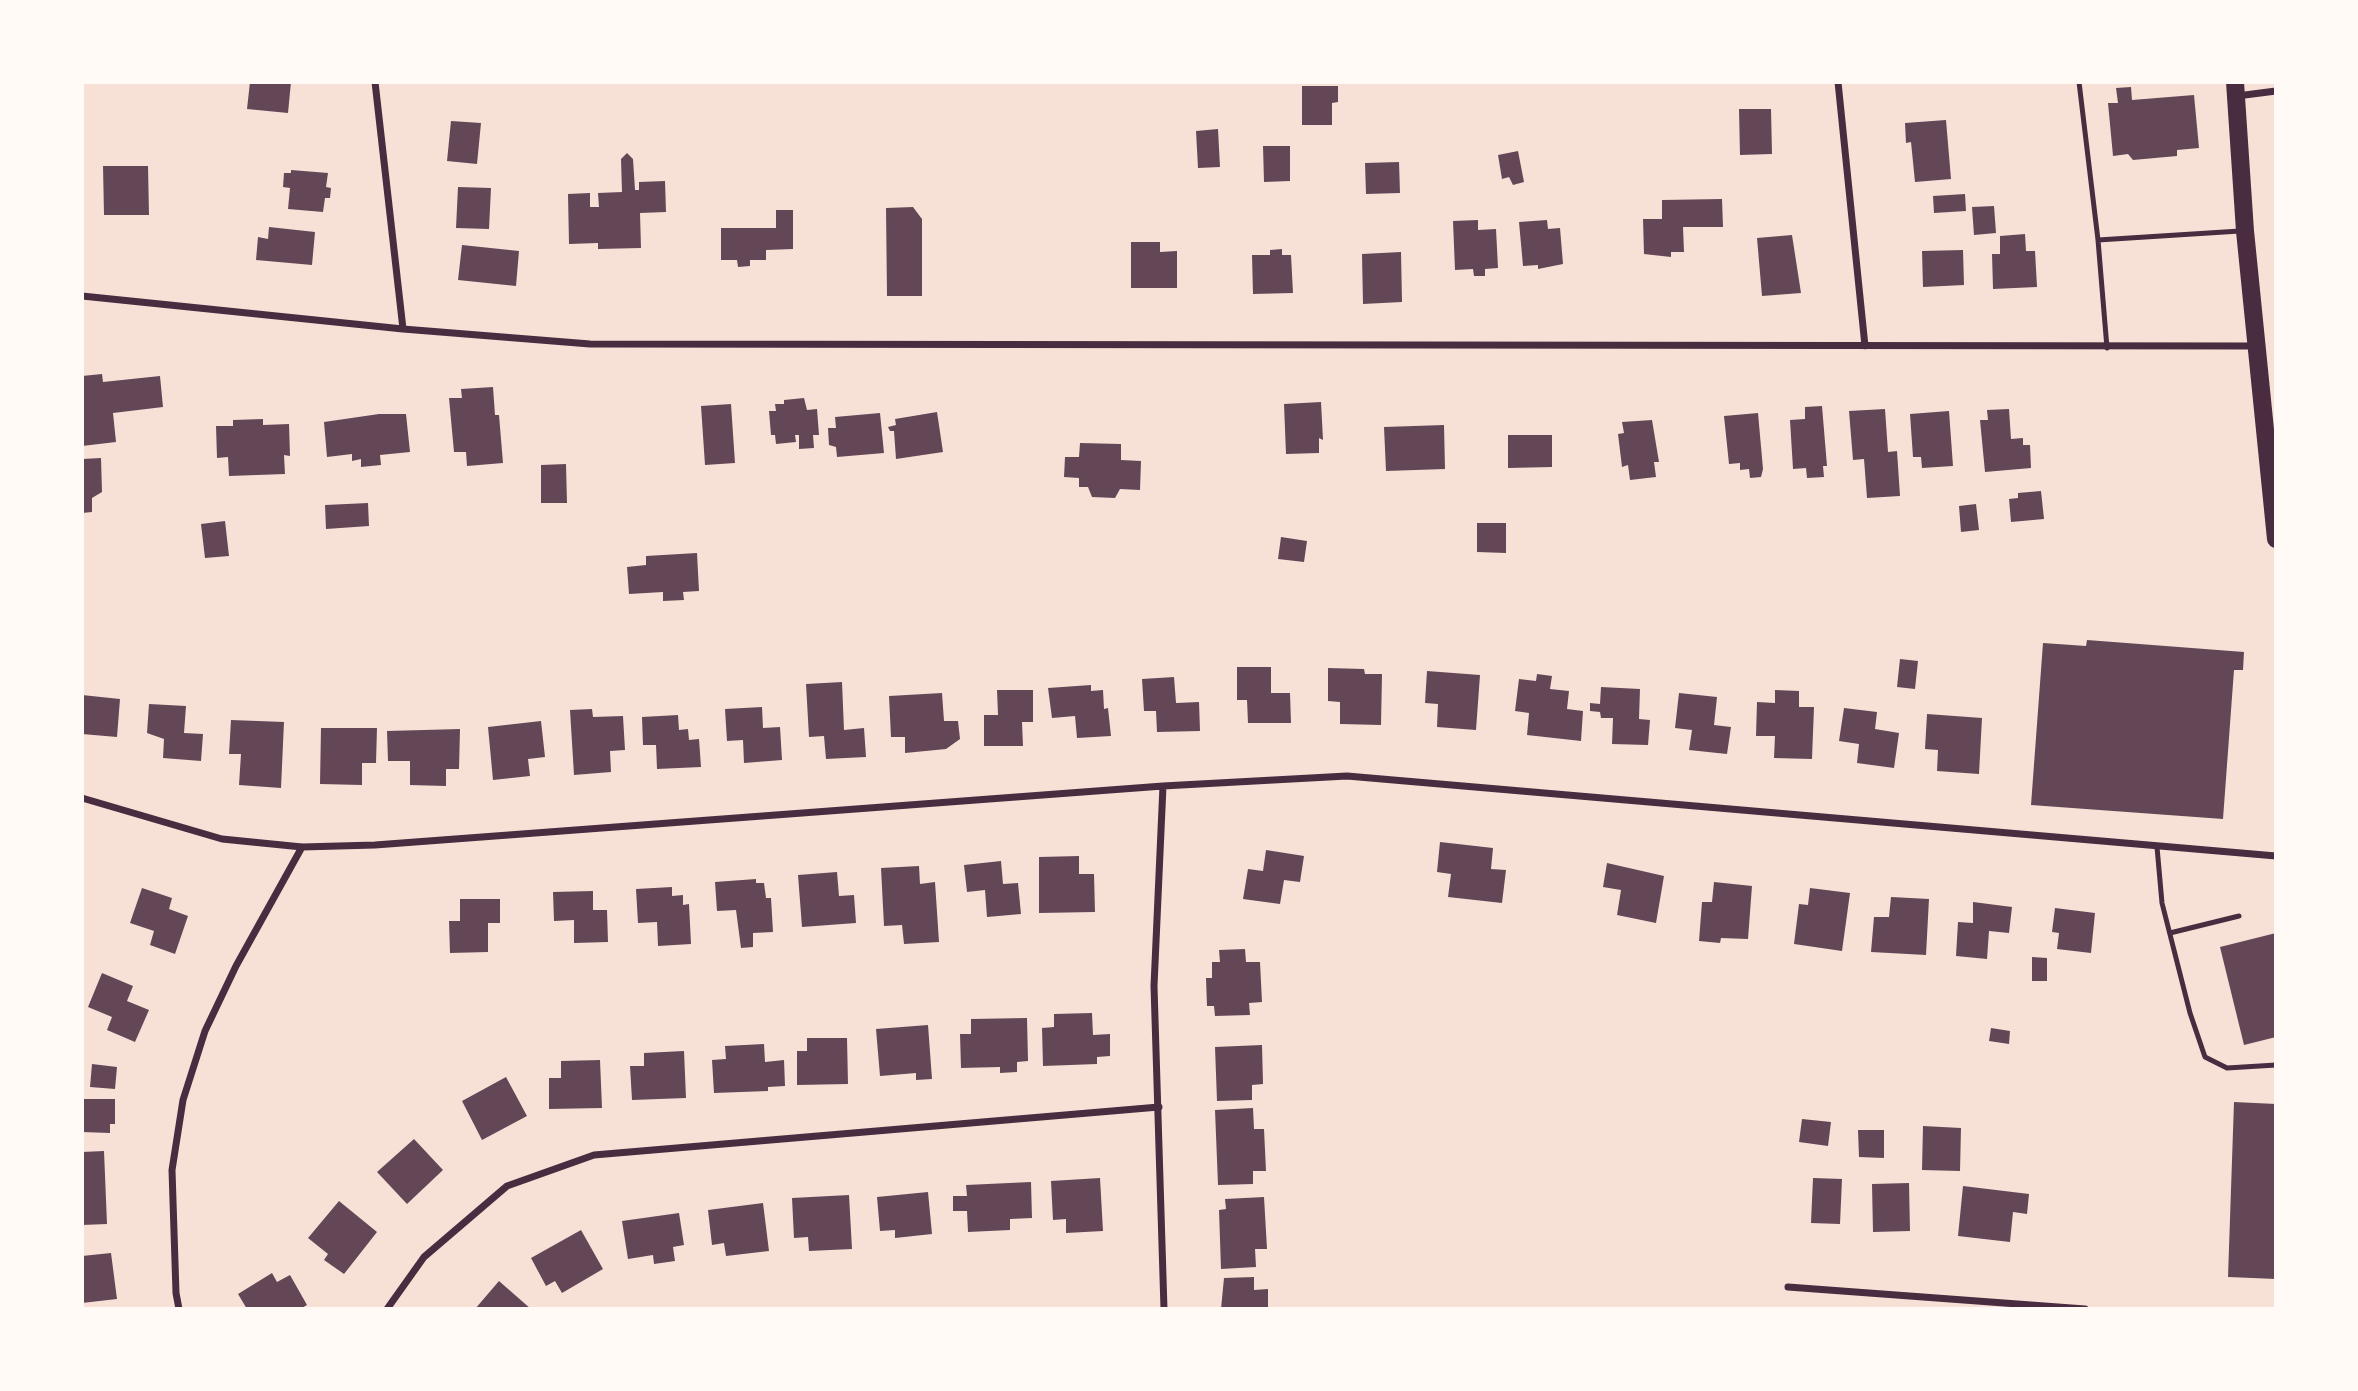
<!DOCTYPE html>
<html>
<head>
<meta charset="utf-8">
<style>
  body { margin:0 }
  #map { position:relative; width:2358px; height:1391px; overflow:hidden; background:#f7e1d7; font-family:"Alegreya Sans",sans-serif }
  canvas { display:block }
  .frame { position:absolute; inset:0; border:84px solid #fffaf5; pointer-events:none }
</style>
</head>
<body>
<div id="map">
<canvas width="2358" height="1391"></canvas>
<div class="frame"></div>
</div>
<script>
const ctx = document.querySelector('canvas').getContext('2d');
ctx.lineJoin = 'round';
function fillPath(path, color) {
  ctx.fillStyle = color;
  ctx.fill(path, 'evenodd');
}
function poly(rows) {
  const path = new Path2D();
  for (const r of rows) {
    path.moveTo(r[0], r[1]);
    for (let i = 2; i < r.length; i += 2) path.lineTo(r[i], r[i + 1]);
  }
  return path;
}
function trace(path, color, width, dash) {
  ctx.strokeStyle = color;
  ctx.lineWidth = width;
  ctx.lineCap = dash ? 'butt' : 'round';
  ctx.setLineDash(dash || []);
  ctx.stroke(path);
}
fillPath(poly([
  [250,82,291,82,288,113,247,109],
  [1302,86,1338,86,1338,102,1332,103,1332,125,1302,125],
  [2131,87,2132,100,2194,95,2199,148,2177,150,2177,156,2133,160,2128,154,2113,156,2108,103,2118,103,2116,88],
  [1739,109,1771,109,1772,154,1740,155],
  [1946,120,1951,179,1915,182,1911,142,1906,143,1905,123],
  [451,121,481,123,477,164,447,161],
  [1218,129,1220,167,1198,168,1196,131],
  [1263,146,1290,146,1290,181,1264,182],
  [1518,151,1524,182,1513,185,1509,177,1502,179,1498,155],
  [627,153,633,159,635,190,639,190,639,182,665,181,666,212,640,213,641,248,598,249,598,243,569,244,568,194,590,193,590,207,599,207,598,193,622,192,621,159],
  [1399,162,1400,193,1366,194,1365,163],
  [103,166,148,166,149,215,104,215],
  [291,170,328,173,326,187,331,188,330,198,325,198,323,212,288,209,290,188,283,187,284,173,291,173],
  [458,187,491,188,489,229,456,228],
  [1965,194,1966,211,1934,213,1933,196],
  [1722,199,1723,227,1683,227,1684,252,1671,252,1671,257,1644,254,1643,219,1662,219,1662,200],
  [1994,206,1996,233,1974,235,1972,207],
  [913,207,922,219,922,296,887,296,886,208],
  [776,210,793,210,793,249,766,250,766,260,750,260,750,266,738,267,737,260,721,260,721,228,776,228],
  [1478,220,1478,230,1496,229,1498,268,1485,269,1485,276,1474,276,1473,269,1455,270,1453,221],
  [1547,220,1548,229,1560,228,1563,264,1538,269,1538,265,1523,266,1519,222],
  [269,227,315,232,312,265,256,260,258,237,268,239],
  [2025,234,2026,251,2035,251,2037,287,1993,289,1992,254,2000,254,2000,236],
  [1792,235,1801,293,1762,296,1757,238],
  [1131,242,1160,242,1160,252,1177,251,1177,288,1131,288],
  [462,245,519,251,516,286,458,280],
  [1282,249,1282,255,1291,255,1293,293,1253,294,1252,255,1270,255,1270,250],
  [1963,250,1964,285,1923,287,1922,251],
  [1401,252,1402,302,1363,304,1362,254],
  [102,374,103,382,160,376,163,407,113,413,116,442,82,446,82,376],
  [493,387,495,415,499,415,503,463,467,466,466,452,454,452,449,398,462,398,461,389],
  [804,398,807,410,817,409,819,435,813,435,814,448,799,449,799,435,795,435,796,442,776,444,775,435,771,435,769,411,776,411,775,404,784,404,784,400],
  [1321,402,1323,440,1319,438,1319,453,1286,454,1284,404],
  [731,404,735,463,705,465,701,406],
  [1822,406,1827,466,1823,466,1824,477,1807,478,1806,468,1793,469,1790,420,1805,419,1805,407],
  [1885,409,1888,452,1897,451,1900,496,1867,498,1864,459,1853,460,1849,411],
  [2009,409,2011,439,2023,438,2023,445,2030,445,2031,468,1985,472,1980,420,1988,420,1987,410],
  [1949,411,1953,466,1922,468,1921,457,1913,457,1910,414],
  [937,412,943,452,896,459,894,431,890,431,888,427,896,425,895,419],
  [880,413,884,453,837,457,836,447,829,445,828,428,836,428,835,417],
  [1758,413,1763,469,1761,477,1750,478,1749,469,1740,470,1740,463,1729,464,1724,416],
  [379,414,406,414,410,452,380,455,381,465,361,467,361,459,352,461,352,454,327,457,324,422],
  [263,419,263,425,289,424,290,456,284,455,285,474,229,476,228,457,217,458,216,426,233,426,233,420],
  [1652,420,1659,462,1654,462,1656,477,1630,480,1628,465,1622,467,1618,434,1624,433,1622,422],
  [1444,425,1445,469,1386,471,1384,427],
  [1508,435,1552,435,1552,467,1508,468],
  [1080,443,1121,444,1121,460,1141,461,1140,490,1120,489,1115,498,1092,497,1088,487,1079,487,1079,478,1064,477,1065,457,1079,457],
  [101,458,102,492,92,498,92,512,82,513,82,459],
  [566,464,567,503,541,503,541,465],
  [2041,491,2044,519,2011,522,2009,499,2018,498,2018,493],
  [368,503,369,526,326,529,325,505],
  [1976,504,1979,530,1961,532,1959,506],
  [225,521,229,556,205,558,201,524],
  [1477,523,1506,523,1506,553,1477,552],
  [1281,537,1307,541,1304,562,1278,559],
  [697,553,699,591,683,592,684,600,663,601,663,592,629,594,627,567,646,565,646,556],
  [2087,640,2244,652,2243,670,2234,670,2223,819,2031,805,2043,643,2086,646],
  [1900,659,1918,661,1915,689,1897,687],
  [1237,667,1271,667,1271,693,1290,693,1291,723,1248,723,1247,700,1237,700],
  [1328,668,1364,669,1365,674,1382,674,1381,725,1340,724,1340,702,1328,701],
  [1427,671,1480,675,1476,730,1437,727,1438,704,1425,703],
  [1537,674,1552,676,1550,689,1569,691,1567,709,1583,711,1581,741,1527,735,1529,713,1515,711,1519,679,1536,681],
  [1174,677,1176,703,1199,702,1200,731,1157,732,1156,711,1144,711,1142,679],
  [842,682,844,730,864,728,866,757,826,759,824,736,809,737,806,684],
  [1091,685,1091,691,1103,690,1104,709,1108,708,1111,736,1077,738,1075,716,1052,718,1048,688],
  [1601,687,1640,689,1639,719,1650,720,1648,745,1612,744,1613,718,1601,718,1600,712,1590,711,1590,703,1600,704],
  [997,690,1033,690,1033,722,1022,722,1023,746,984,746,984,715,998,715],
  [1775,690,1799,691,1799,707,1814,707,1812,759,1774,758,1775,736,1756,736,1757,702,1775,703],
  [942,693,944,721,958,721,960,739,946,749,905,753,905,737,891,737,889,696],
  [1679,693,1717,697,1714,725,1731,727,1727,754,1689,750,1692,730,1675,728],
  [82,695,120,699,117,737,82,734],
  [149,704,186,706,184,733,203,734,201,761,163,758,164,739,147,733],
  [762,707,763,728,780,727,782,760,744,763,743,740,727,741,725,709],
  [1844,708,1877,712,1875,729,1899,733,1894,768,1857,763,1859,744,1839,741],
  [592,709,593,717,623,716,625,750,610,751,611,772,574,775,570,710],
  [1927,714,1982,718,1979,774,1937,771,1938,750,1925,749],
  [678,715,679,730,688,729,689,740,699,739,701,767,657,769,656,745,643,745,642,717],
  [231,720,284,722,281,788,239,785,241,754,229,754],
  [541,721,545,757,528,759,530,776,493,780,488,727],
  [321,728,377,728,376,763,362,763,362,785,320,784],
  [460,729,459,769,446,769,446,786,410,785,410,761,388,761,387,731],
  [1440,842,1493,848,1491,869,1506,870,1502,903,1448,897,1451,874,1437,872],
  [1266,850,1304,856,1300,882,1284,880,1280,904,1243,899,1248,869,1263,871],
  [1079,856,1079,874,1094,874,1095,912,1039,913,1039,857],
  [1001,861,1003,884,1018,883,1021,914,987,917,985,890,967,892,964,865],
  [1607,863,1664,876,1656,923,1617,915,1621,890,1603,887],
  [919,866,920,884,935,882,939,942,904,944,902,925,884,926,881,868],
  [837,872,839,896,854,895,856,923,802,927,798,875],
  [756,879,756,883,764,883,766,898,771,898,773,932,753,933,753,947,741,948,736,910,717,911,715,882],
  [1714,882,1752,886,1748,939,1721,938,1720,943,1699,941,1702,902,1712,902],
  [672,887,672,896,683,895,683,905,689,904,691,944,658,946,657,922,638,923,636,889],
  [142,888,172,898,169,909,188,916,175,954,150,945,154,931,130,923],
  [1810,888,1850,893,1842,951,1794,944,1799,904,1808,905],
  [593,891,593,910,607,910,608,942,574,943,574,920,554,921,553,892],
  [1891,897,1929,899,1926,955,1871,952,1874,917,1889,917],
  [460,899,500,899,500,923,488,923,488,952,450,953,449,921,460,921],
  [1973,902,2012,907,2009,933,1989,931,1987,959,1956,956,1958,922,1973,923],
  [2055,908,2095,913,2091,953,2057,949,2059,933,2052,932],
  [2276,933,2276,1037,2244,1045,2220,947],
  [1245,949,1246,962,1260,962,1262,1002,1249,1003,1250,1015,1215,1016,1214,1006,1207,1006,1206,978,1212,978,1212,962,1220,962,1219,950],
  [2032,957,2047,958,2047,981,2032,981],
  [102,973,133,986,127,1001,149,1010,135,1042,107,1030,112,1017,88,1007],
  [1092,1013,1093,1035,1110,1034,1110,1056,1097,1057,1097,1064,1043,1066,1042,1028,1054,1027,1054,1014],
  [1027,1018,1028,1061,1017,1062,1017,1072,1000,1073,1000,1067,961,1068,960,1034,971,1034,971,1019],
  [928,1025,932,1079,916,1080,916,1073,880,1076,876,1029],
  [1991,1028,2010,1031,2009,1044,1989,1041],
  [807,1038,847,1038,848,1084,797,1085,797,1051,807,1051],
  [764,1044,765,1062,784,1060,785,1086,768,1087,768,1091,714,1093,712,1060,726,1059,725,1046],
  [1262,1045,1263,1084,1252,1085,1252,1100,1217,1101,1215,1047],
  [684,1051,686,1098,632,1100,630,1066,644,1066,644,1053],
  [600,1060,602,1108,549,1109,549,1078,561,1078,561,1061],
  [92,1064,117,1067,115,1089,90,1087],
  [506,1077,527,1116,482,1140,462,1101],
  [82,1099,115,1099,115,1124,110,1124,110,1133,82,1132],
  [2234,1102,2276,1104,2276,1279,2228,1277],
  [1253,1108,1254,1129,1264,1129,1266,1171,1253,1171,1253,1184,1218,1185,1215,1110],
  [1802,1119,1831,1122,1828,1146,1799,1142],
  [1923,1126,1961,1128,1960,1171,1922,1170],
  [1858,1130,1884,1130,1884,1158,1859,1157],
  [414,1139,443,1170,407,1204,377,1172],
  [104,1151,107,1224,82,1225,82,1152],
  [1100,1178,1103,1231,1066,1233,1066,1219,1053,1220,1051,1181],
  [1813,1178,1842,1179,1840,1224,1811,1223],
  [1031,1182,1032,1218,1010,1219,1010,1230,968,1232,967,1211,953,1211,953,1196,967,1196,966,1185],
  [1909,1183,1910,1231,1873,1232,1872,1184],
  [1963,1186,2029,1194,2027,1214,2013,1212,2010,1242,1958,1236],
  [928,1192,932,1234,895,1238,895,1230,880,1231,877,1197],
  [849,1195,852,1249,809,1251,808,1237,794,1238,792,1198],
  [1264,1197,1267,1249,1255,1249,1256,1267,1221,1269,1219,1210,1226,1209,1225,1199],
  [339,1201,377,1232,344,1274,324,1260,328,1254,308,1238],
  [763,1203,769,1251,726,1256,724,1243,712,1245,708,1210],
  [679,1213,684,1245,673,1247,675,1261,654,1264,653,1255,628,1259,622,1221],
  [581,1230,603,1269,562,1293,555,1281,546,1286,531,1258],
  [111,1253,117,1299,82,1303,82,1256],
  [272,1273,277,1282,290,1275,307,1305,300,1309,247,1309,238,1294],
  [1254,1277,1254,1290,1268,1289,1268,1309,1221,1309,1224,1278],
  [499,1281,531,1309,475,1309]
]), '#644757');
trace(poly([
  [2079,82,2098,240,2240,231],
  [2098,240,2107,348],
  [2157,847,2162,903,2190,1013,2205,1057,2227,1068,2276,1065],
  [2170,933,2239,916]
]), '#4a2c40', 5);
trace(poly([
  [375,82,403,329],
  [1838,82,1865,346],
  [2237,96,2276,91],
  [82,296,403,329,590,344,2255,346],
  [1163,786,1154,986,1164,1309],
  [82,798,222,839,302,847,375,845,1163,786,1347,776,2276,856],
  [1788,1287,2085,1309],
  [179,1309,176,1293,172,1170,183,1100,205,1031,236,966,302,847],
  [387,1309,424,1257,507,1186,594,1155,1159,1107]
]), '#4a2c40', 7);
trace(poly([
  [2235,82,2245,231,2276,539]
]), '#4a2c40', 18);
</script>
</body>
</html>
